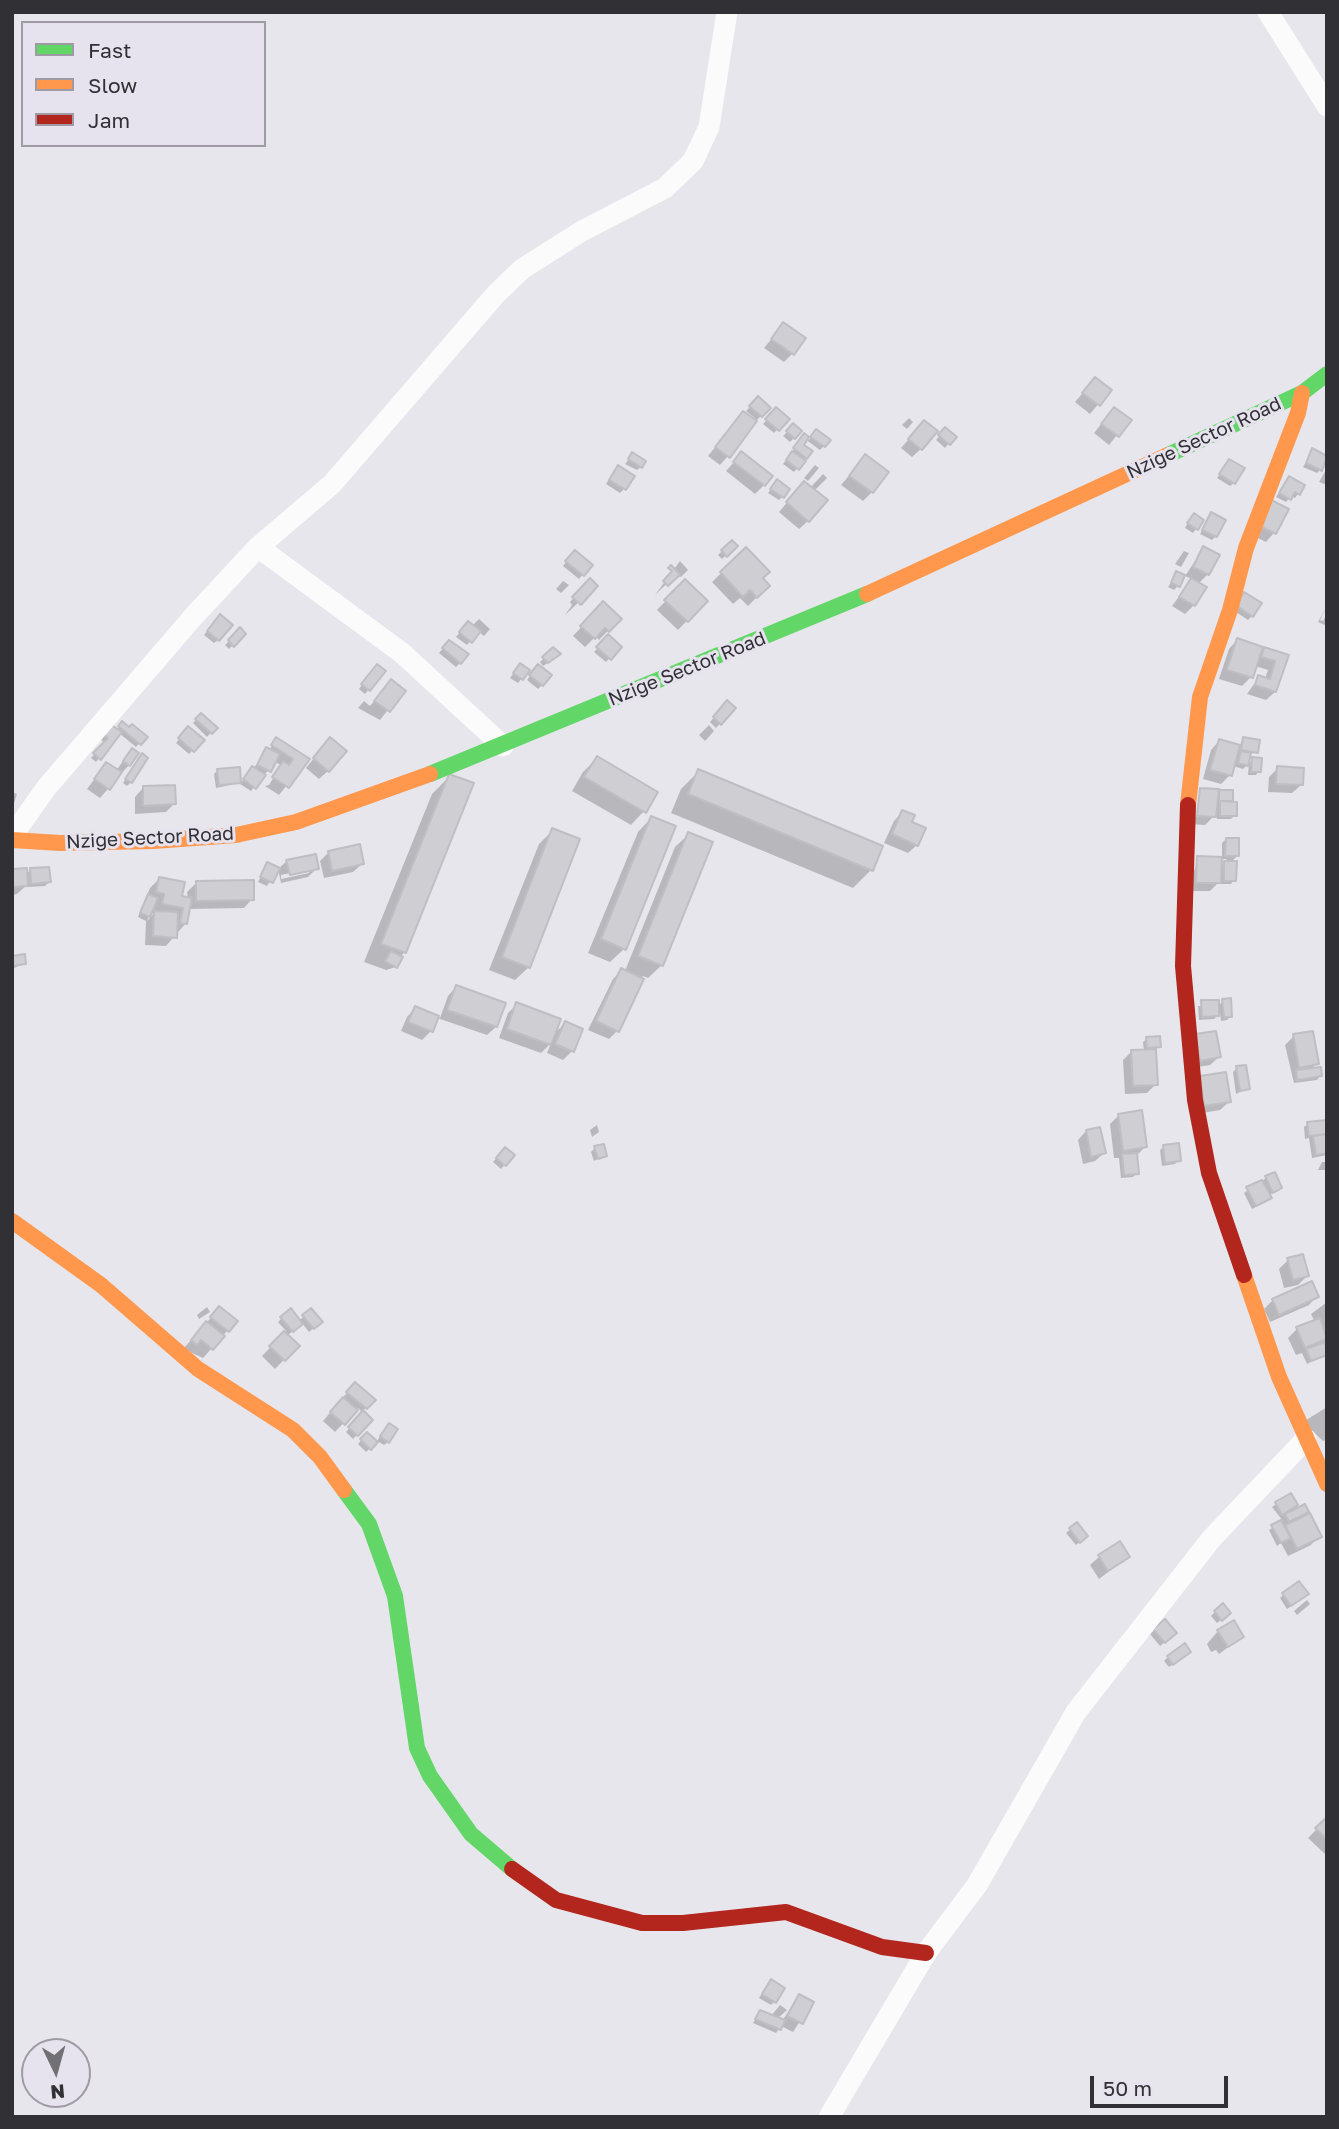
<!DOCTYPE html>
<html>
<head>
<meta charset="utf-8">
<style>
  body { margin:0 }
  #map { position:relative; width:1339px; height:2129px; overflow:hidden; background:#e7e6ec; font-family:"Golos Text",sans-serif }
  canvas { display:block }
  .frame { position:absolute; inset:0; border:14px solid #313034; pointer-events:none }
  .legend { position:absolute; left:21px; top:21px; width:245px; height:126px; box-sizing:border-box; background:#e6e3ef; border:2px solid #9e9ba4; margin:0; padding:9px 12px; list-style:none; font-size:21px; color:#313034 }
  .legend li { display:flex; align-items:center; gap:14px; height:35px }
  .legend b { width:35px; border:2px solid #9e9ba4 }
  .north { position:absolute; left:21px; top:2038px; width:70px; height:70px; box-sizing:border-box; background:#e6e3ef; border:2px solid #9e9ba4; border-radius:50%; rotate:175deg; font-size:19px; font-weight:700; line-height:28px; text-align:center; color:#313034 }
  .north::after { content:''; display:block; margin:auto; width:24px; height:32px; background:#717074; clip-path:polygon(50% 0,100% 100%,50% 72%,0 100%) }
  .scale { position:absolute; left:1090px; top:2076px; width:138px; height:32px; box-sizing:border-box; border:4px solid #313034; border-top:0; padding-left:9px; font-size:21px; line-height:24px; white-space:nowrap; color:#313034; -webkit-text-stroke:5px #e6e3ef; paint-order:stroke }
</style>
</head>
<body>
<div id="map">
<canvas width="1339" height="2129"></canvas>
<div class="frame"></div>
<ul class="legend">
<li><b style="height:9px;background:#63d668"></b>Fast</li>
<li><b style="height:9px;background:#ff974d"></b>Slow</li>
<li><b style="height:9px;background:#b3261e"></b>Jam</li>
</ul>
<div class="north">N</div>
<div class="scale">50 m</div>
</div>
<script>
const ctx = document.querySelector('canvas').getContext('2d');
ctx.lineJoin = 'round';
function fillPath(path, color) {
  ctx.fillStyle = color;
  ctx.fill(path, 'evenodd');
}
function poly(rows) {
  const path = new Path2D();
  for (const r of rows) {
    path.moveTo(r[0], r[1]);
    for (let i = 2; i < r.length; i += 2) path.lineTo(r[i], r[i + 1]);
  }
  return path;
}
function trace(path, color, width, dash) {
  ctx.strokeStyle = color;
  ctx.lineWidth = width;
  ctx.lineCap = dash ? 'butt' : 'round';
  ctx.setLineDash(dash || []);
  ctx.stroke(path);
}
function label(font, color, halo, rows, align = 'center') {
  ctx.font = font + ' "Golos Text",sans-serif';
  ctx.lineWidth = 6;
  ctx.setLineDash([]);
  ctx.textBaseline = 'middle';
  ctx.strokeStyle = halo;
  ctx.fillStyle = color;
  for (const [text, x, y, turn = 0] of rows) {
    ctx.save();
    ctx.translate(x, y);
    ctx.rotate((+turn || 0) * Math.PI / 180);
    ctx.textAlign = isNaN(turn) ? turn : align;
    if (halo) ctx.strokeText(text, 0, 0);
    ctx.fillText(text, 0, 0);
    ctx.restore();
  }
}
fillPath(poly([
  [784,324,792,354,784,362,764,348],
  [1095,379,1110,390,1090,414,1075,402],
  [758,399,768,408,757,420,746,411],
  [776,410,787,419,774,433,763,424],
  [743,413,728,456,720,465,708,456],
  [909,418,913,422,907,429,902,425],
  [1106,418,1129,420,1109,445,1094,433],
  [793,426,800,432,790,442,783,436],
  [945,429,954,437,945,448,936,440],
  [916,431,921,449,912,457,901,448],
  [812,435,824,446,820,450,805,439,801,445,806,458,794,472,783,464,804,436,809,440],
  [1313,451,1320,470,1317,473,1303,467],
  [741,454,764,485,755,494,726,471],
  [632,455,641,467,637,470,625,464],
  [865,457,872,492,863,501,841,485],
  [1229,461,1234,483,1230,486,1217,478],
  [815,465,819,468,808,481,804,478],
  [1327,468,1327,485,1319,482],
  [614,471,624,489,620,493,606,484],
  [823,474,827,478,814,491,808,521,799,529,779,512,796,492,810,488],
  [1286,482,1298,494,1295,498,1291,496,1286,502,1276,497],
  [773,486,782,497,779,500,768,493],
  [1286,509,1274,533,1266,542,1250,534],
  [1211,515,1216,536,1212,540,1200,534],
  [1190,519,1196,529,1193,533,1185,528],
  [732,542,736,546,722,559,718,555],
  [746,549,760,578,768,586,748,606,740,598,733,604,712,582],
  [1203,549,1208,574,1198,584,1194,605,1185,614,1172,606,1192,579,1185,576],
  [1184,551,1189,553,1181,567,1175,564],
  [571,556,591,565,579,579,563,566],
  [680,561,688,570,681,577,677,574,655,595],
  [1177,573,1178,586,1174,590,1168,587],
  [563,581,569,585,561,593,556,589],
  [590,581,596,586,565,615,572,605,570,602],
  [685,581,706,601,678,630,657,610],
  [1241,598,1252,616,1248,620,1233,610],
  [603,604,619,619,599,640,596,636,585,647,573,636],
  [1327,606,1320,620,1323,621,1327,614,1327,626,1318,622],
  [479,619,490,629,484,636,479,632,467,645,456,637,464,627,472,626],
  [216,620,218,640,214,643,204,635],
  [240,630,244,634,229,649,225,645],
  [607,638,619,647,606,662,594,652],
  [1237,640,1286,656,1275,692,1266,700,1247,694,1259,677,1265,679,1268,670,1255,666,1251,677,1242,686,1219,679,1229,649],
  [449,642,460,663,456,667,439,653],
  [553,649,555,658,543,666,540,662],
  [517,669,521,679,518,683,510,678],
  [373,670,383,671,365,694,359,689],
  [534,670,542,685,538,689,527,680],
  [391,681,403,691,380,720,358,708,364,701,370,706],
  [728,702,734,708,716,728,710,722],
  [201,715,215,728,207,737,193,723],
  [122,723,145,737,136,747,119,733,96,762,91,758,105,743,100,739,106,730,116,730],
  [709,725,714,731,705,741,699,735],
  [185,732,202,740,189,754,176,743],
  [1244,739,1256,752,1249,755,1246,766,1253,759,1259,771,1256,775,1248,775,1249,763,1243,769,1233,766,1230,775,1221,784,1203,779,1211,750,1219,741,1239,746],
  [277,740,307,760,279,795,265,786,269,785,281,765,275,762,251,791,240,784],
  [322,748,328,771,319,779,306,768],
  [128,754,129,765,100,798,87,789,106,764,116,771],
  [597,758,644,811,631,825,572,791,583,772],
  [138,760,131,782,127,786,123,783],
  [238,768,240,783,216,788,214,774,218,770],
  [1278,768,1301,785,1292,793,1268,792,1269,777],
  [699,771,871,870,853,888,671,813,681,789],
  [450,776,404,952,396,967,386,970,364,962,432,794],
  [143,788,174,804,166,812,135,814,135,797],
  [12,792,17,794,12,810],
  [1220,792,1232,792,1235,815,1231,819,1217,819,1216,814,1205,825,1189,824],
  [902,812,910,823,917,845,908,853,884,843,894,821],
  [651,818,624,949,610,962,588,953,638,832],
  [553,830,529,967,515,980,489,970,539,844],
  [689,834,662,965,648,978,643,976,617,1031,609,1039,588,1030,613,979,622,970,625,971,675,847],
  [1226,839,1237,856,1230,863,1234,880,1231,884,1220,884,1220,881,1210,891,1188,891,1198,858,1222,859,1222,843],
  [1220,859,1227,859,1220,867],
  [329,852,362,864,353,872,324,878,320,861],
  [287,861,317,868,308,877,281,883,278,869],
  [309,869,309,873,281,879,281,875],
  [268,864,278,869,267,886,258,882],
  [31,870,49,882,45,886,28,887,28,884,17,894,12,895,12,871,25,875],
  [159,879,180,897,188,899,187,892,196,883,252,899,244,908,188,909,186,923,166,946,145,945,146,921,138,917,150,888],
  [155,899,154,913,147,921],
  [12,958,25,963,12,969],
  [456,987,496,1027,487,1035,437,1018,431,1031,422,1040,401,1031,407,1017,415,1008,440,1018,448,996],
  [1223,1001,1231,1016,1227,1020,1221,1021,1220,1013,1214,1019,1199,1020,1198,1006,1217,1007],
  [517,1004,554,1034,565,1023,572,1051,563,1060,547,1053,551,1043,541,1053,499,1038,508,1013],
  [1294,1036,1317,1063,1311,1070,1320,1076,1317,1080,1294,1083,1285,1045],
  [1147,1039,1159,1046,1154,1051,1156,1084,1147,1093,1125,1094,1123,1060,1131,1052,1144,1051,1143,1042],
  [1187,1045,1219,1057,1210,1065,1192,1068],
  [1237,1068,1248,1088,1236,1094,1233,1072],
  [1192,1086,1229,1102,1220,1110,1196,1114],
  [1119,1115,1145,1147,1136,1156,1137,1173,1133,1177,1121,1178,1119,1158,1114,1158,1110,1124],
  [1308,1124,1327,1125,1327,1155,1312,1158,1309,1138,1305,1139,1304,1127],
  [597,1125,599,1132,592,1137,590,1130],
  [1086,1131,1104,1153,1095,1161,1083,1164,1078,1140],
  [1164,1147,1179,1160,1175,1164,1162,1166,1160,1150],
  [595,1148,605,1155,594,1161,591,1152],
  [501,1153,513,1155,501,1169,493,1162],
  [1322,1162,1327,1162,1327,1170,1318,1170],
  [1266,1178,1280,1188,1268,1196,1266,1202,1252,1209,1244,1193],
  [1288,1260,1307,1276,1298,1285,1284,1288,1279,1269],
  [1317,1296,1309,1305,1270,1322,1264,1309,1273,1300],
  [1327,1302,1327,1354,1307,1364,1302,1353,1296,1355,1288,1338,1297,1329,1315,1322,1311,1314],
  [207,1307,210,1312,199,1319,197,1315],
  [290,1311,299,1321,304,1316,316,1326,309,1332,302,1323,287,1336,297,1346,275,1369,262,1356,286,1331,278,1322],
  [216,1312,235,1322,203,1358,183,1349],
  [351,1388,373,1400,362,1412,358,1408,335,1432,323,1421],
  [1327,1407,1327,1440,1323,1441,1303,1422],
  [363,1413,371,1420,353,1439,346,1432],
  [385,1429,388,1442,384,1445,377,1441],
  [367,1434,375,1443,366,1452,358,1444],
  [1290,1495,1296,1505,1286,1514,1307,1512,1299,1520,1319,1536,1311,1545,1288,1556,1281,1543,1277,1546,1269,1530,1283,1521,1272,1507],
  [1077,1524,1082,1540,1076,1545,1066,1533],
  [1099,1557,1128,1557,1099,1579,1090,1565],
  [1283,1595,1303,1598,1287,1609,1280,1598],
  [1307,1600,1310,1604,1297,1615,1294,1611],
  [1215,1612,1225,1617,1217,1623,1211,1616],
  [1165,1621,1171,1637,1160,1646,1150,1634],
  [1218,1631,1242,1637,1219,1654,1216,1650,1211,1652,1207,1644],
  [1185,1656,1169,1667,1164,1661,1168,1657],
  [1327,1819,1327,1856,1308,1838],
  [767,1985,775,2001,771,2005,759,1998],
  [799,1996,812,2003,793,2032,781,2026,776,2033,753,2023,760,2012,771,2016,780,2005,787,2010,777,2019,782,2021]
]), '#0003');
const building = poly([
  [783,322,806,338,794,355,771,339,783,322],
  [1095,377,1112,390,1100,406,1082,393,1095,377],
  [758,396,771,408,762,417,749,406,758,396],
  [776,407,790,419,779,431,765,419,776,407],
  [1114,407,1132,420,1119,437,1101,424,1114,407],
  [743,411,757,421,730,458,715,447,743,411],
  [924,420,938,431,922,450,908,439,924,420],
  [793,423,802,431,795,439,786,431,793,423],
  [945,427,957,437,950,445,938,435,945,427],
  [816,429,831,440,825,447,810,437,816,429],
  [804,433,809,437,804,445,813,451,807,459,793,448,804,433],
  [1312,448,1327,456,1322,471,1306,463,1312,448],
  [741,451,773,476,765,486,733,462,741,451],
  [792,451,806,461,799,470,786,460,792,451],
  [632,452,646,461,642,468,628,459,632,452],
  [865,454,889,472,873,493,849,476,865,454],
  [1229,459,1245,468,1235,484,1219,474,1229,459],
  [618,465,635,476,626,490,609,480,618,465],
  [1289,476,1305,485,1300,495,1295,492,1291,500,1279,493,1289,476],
  [777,479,790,489,784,498,770,489,777,479],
  [804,481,828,500,809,522,786,502,804,481],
  [1271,500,1289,509,1276,534,1258,525,1271,500],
  [1211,512,1226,520,1217,537,1202,530,1211,512],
  [1194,513,1204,520,1198,530,1187,523,1194,513],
  [732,540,738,546,727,557,721,550,732,540],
  [1203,546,1220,555,1209,575,1193,567,1203,546],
  [746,547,770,572,763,578,770,586,757,598,750,590,743,597,720,572,746,547],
  [575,550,593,565,584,576,565,561,575,550],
  [671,565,680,575,668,586,663,581,672,571,668,568,671,565],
  [1176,571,1185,575,1180,587,1171,583,1176,571],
  [590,578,598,586,581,605,572,597,590,578],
  [1191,578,1207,587,1195,606,1179,597,1191,578],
  [685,579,708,601,688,622,664,600,685,579],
  [1244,592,1262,603,1253,617,1236,605,1244,592],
  [603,601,622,619,609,632,605,628,595,639,580,626,603,601],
  [220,614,233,625,219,641,207,631,220,614],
  [468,621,481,631,472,643,459,632,468,621],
  [240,627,246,634,234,647,228,640,240,627],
  [608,634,622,647,611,660,596,647,608,634],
  [1237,638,1263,647,1253,678,1227,670,1237,638],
  [449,640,469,654,461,664,442,648,449,640],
  [553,647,561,654,548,663,542,657,553,647],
  [1264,647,1289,655,1276,692,1255,685,1258,675,1270,679,1275,661,1261,657,1264,647],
  [520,663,530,670,523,680,513,673,520,663],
  [377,664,386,671,370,691,361,684,377,664],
  [538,664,552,675,543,686,529,675,538,664],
  [391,679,406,691,390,712,374,701,391,679],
  [727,700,736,708,721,725,713,717,727,700],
  [201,713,218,728,212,734,195,719,201,713],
  [122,721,129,727,132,724,148,737,141,745,118,726,122,721],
  [110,724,122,732,101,760,93,753,108,738,102,734,110,724],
  [188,726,205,740,194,752,178,738,188,726],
  [276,737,310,759,289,788,272,777,283,761,289,765,293,759,271,745,276,737],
  [330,737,347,751,329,772,313,758,330,737],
  [1243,737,1260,740,1258,753,1241,750,1243,737],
  [1219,739,1240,745,1232,776,1210,770,1219,739],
  [266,747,280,754,271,772,257,765,266,747],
  [132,748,139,753,130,766,123,761,132,748],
  [1241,751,1251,753,1248,766,1238,763,1241,751],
  [142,753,148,758,132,783,125,779,142,753],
  [597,756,658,792,646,813,584,777,597,756],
  [1252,757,1262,758,1261,772,1251,772,1252,757],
  [106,762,122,772,110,790,94,779,106,762],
  [252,766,266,775,256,789,243,779,252,766],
  [1277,766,1304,768,1303,785,1276,784,1277,766],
  [240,767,241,783,219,785,217,769,240,767],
  [698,769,883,846,873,871,688,794,698,769],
  [449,774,474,783,406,953,381,944,449,774],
  [175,785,176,804,143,806,143,786,175,785],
  [1200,788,1219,789,1216,817,1197,816,1200,788],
  [1219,790,1233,790,1233,801,1219,801,1219,790],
  [1220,801,1237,802,1237,816,1220,816,1220,801],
  [902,810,915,815,912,822,926,828,918,846,892,834,902,810],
  [651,816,676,826,626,950,601,939,651,816],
  [552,828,580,839,530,968,502,957,552,828],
  [688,832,713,842,663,966,638,956,688,832],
  [1226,838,1239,838,1239,856,1225,856,1226,838],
  [360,844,364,864,332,871,328,851,360,844],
  [316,854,319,869,290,875,286,860,316,854],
  [1197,856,1222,857,1221,883,1196,883,1197,856],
  [1224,861,1237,861,1236,881,1224,881,1224,861],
  [267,862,280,868,273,883,260,877,267,862],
  [49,867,51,882,31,884,30,868,49,867],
  [27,868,28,886,12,887,12,869,27,868],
  [159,877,185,882,182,896,192,898,187,924,180,923,183,908,162,904,164,894,156,892,159,877],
  [254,880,254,900,196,901,196,881,254,880],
  [148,894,158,898,150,917,140,913,148,894],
  [154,911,178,912,177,938,153,936,154,911],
  [391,951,403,957,397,968,385,961,391,951],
  [25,954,26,964,12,966,12,956,25,954],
  [621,968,644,979,619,1032,596,1021,621,968],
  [456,985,506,1003,497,1027,447,1010,456,985],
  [1231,998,1232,1017,1224,1017,1222,999,1231,998],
  [1201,1000,1219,1000,1219,1016,1202,1017,1201,1000],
  [516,1002,561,1019,551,1045,507,1029,516,1002],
  [415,1006,439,1016,433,1032,408,1022,415,1006],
  [565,1021,583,1029,574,1052,555,1044,565,1021],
  [1216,1031,1221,1057,1200,1061,1195,1034,1216,1031],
  [1313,1031,1319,1064,1299,1068,1293,1034,1313,1031],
  [1160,1036,1161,1047,1147,1048,1146,1037,1160,1036],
  [1156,1049,1158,1085,1133,1086,1131,1050,1156,1049],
  [1246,1065,1250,1089,1240,1091,1236,1066,1246,1065],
  [1321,1067,1322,1076,1297,1080,1296,1070,1321,1067],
  [1226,1072,1231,1102,1204,1106,1200,1076,1226,1072],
  [1142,1110,1147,1147,1123,1151,1118,1114,1142,1110],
  [1327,1120,1327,1134,1309,1136,1307,1122,1327,1120],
  [1100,1127,1106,1153,1091,1157,1086,1130,1100,1127],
  [1327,1134,1327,1153,1316,1155,1313,1136,1327,1134],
  [1179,1143,1181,1161,1165,1163,1163,1145,1179,1143],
  [604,1144,607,1156,598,1159,594,1146,604,1144],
  [505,1147,515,1155,506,1166,496,1158,505,1147],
  [1137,1153,1139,1174,1124,1175,1122,1154,1137,1153],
  [1275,1172,1282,1188,1273,1193,1265,1176,1275,1172],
  [1262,1180,1272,1198,1256,1206,1246,1187,1262,1180],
  [1303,1254,1309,1276,1293,1280,1287,1258,1303,1254],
  [1312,1281,1319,1297,1279,1315,1272,1299,1312,1281],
  [219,1306,238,1321,229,1332,210,1317,219,1306],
  [291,1308,303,1324,293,1332,280,1317,291,1308],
  [311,1308,323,1322,314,1329,302,1315,311,1308],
  [1320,1318,1327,1339,1305,1348,1296,1327,1320,1318],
  [206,1321,225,1336,213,1350,201,1340,197,1345,191,1340,206,1321],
  [284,1331,300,1346,285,1361,269,1346,284,1331],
  [1325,1342,1327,1355,1311,1361,1306,1349,1325,1342],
  [355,1382,376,1400,367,1409,346,1392,355,1382],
  [343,1397,358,1410,345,1425,330,1412,343,1397],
  [363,1410,373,1420,358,1436,348,1427,363,1410],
  [389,1423,398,1429,389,1443,380,1436,389,1423],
  [367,1432,378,1442,371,1450,360,1439,367,1432],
  [1291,1493,1298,1505,1282,1515,1275,1502,1291,1493],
  [1305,1504,1309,1512,1289,1522,1285,1514,1305,1504],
  [1310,1513,1322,1537,1297,1549,1285,1525,1310,1513],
  [1281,1520,1291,1538,1281,1543,1271,1525,1281,1520],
  [1077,1522,1088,1536,1080,1543,1069,1528,1077,1522],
  [1120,1541,1130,1557,1108,1571,1098,1555,1120,1541],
  [1299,1581,1309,1594,1291,1606,1282,1593,1299,1581],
  [1223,1603,1231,1613,1222,1621,1214,1611,1223,1603],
  [1165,1619,1177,1633,1165,1643,1153,1629,1165,1619],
  [1234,1620,1244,1637,1228,1647,1217,1630,1234,1620],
  [1185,1643,1191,1652,1173,1665,1167,1656,1185,1643],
  [1327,1817,1327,1839,1315,1828,1327,1817],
  [771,1979,785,1988,776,2003,762,1994,771,1979],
  [799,1994,814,2002,803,2024,787,2016,799,1994],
  [760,2010,785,2020,781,2030,755,2019,760,2010]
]);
fillPath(building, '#cfced3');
trace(building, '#bfbec3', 2);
trace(poly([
  [1268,12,1327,106],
  [258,547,402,653,503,746],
  [12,836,47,787,193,617,258,547,332,484,496,294,522,269,582,231,665,188,693,161,709,127,727,12],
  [829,2117,926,1953,977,1885,1076,1712,1212,1538,1306,1439]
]), '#fbfbfc', 21);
trace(poly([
  [1168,455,1302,393,1327,374],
  [430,774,867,594],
  [344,1490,369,1524,395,1596,417,1748,430,1776,471,1834,512,1869]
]), '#63d668', 16);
trace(poly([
  [867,594,1168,455],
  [1188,805,1200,697,1230,610,1246,548,1298,413,1302,393],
  [12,840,60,843,153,841,236,835,296,822,430,774],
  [12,1221,101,1285,198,1369,293,1430,320,1457,344,1490],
  [1244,1275,1279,1377,1327,1484]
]), '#ff974d', 16);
trace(poly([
  [1188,805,1183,966,1195,1100,1209,1173,1244,1275],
  [512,1869,556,1900,642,1923,683,1923,786,1912,882,1947,926,1953]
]), '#b3261e', 16);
label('19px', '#313034', '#e6e3ef', [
  ["Nzige Sector Road",1204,438,-25],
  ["Nzige Sector Road",687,669,-22],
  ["Nzige Sector Road",150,838,-3]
]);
</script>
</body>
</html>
